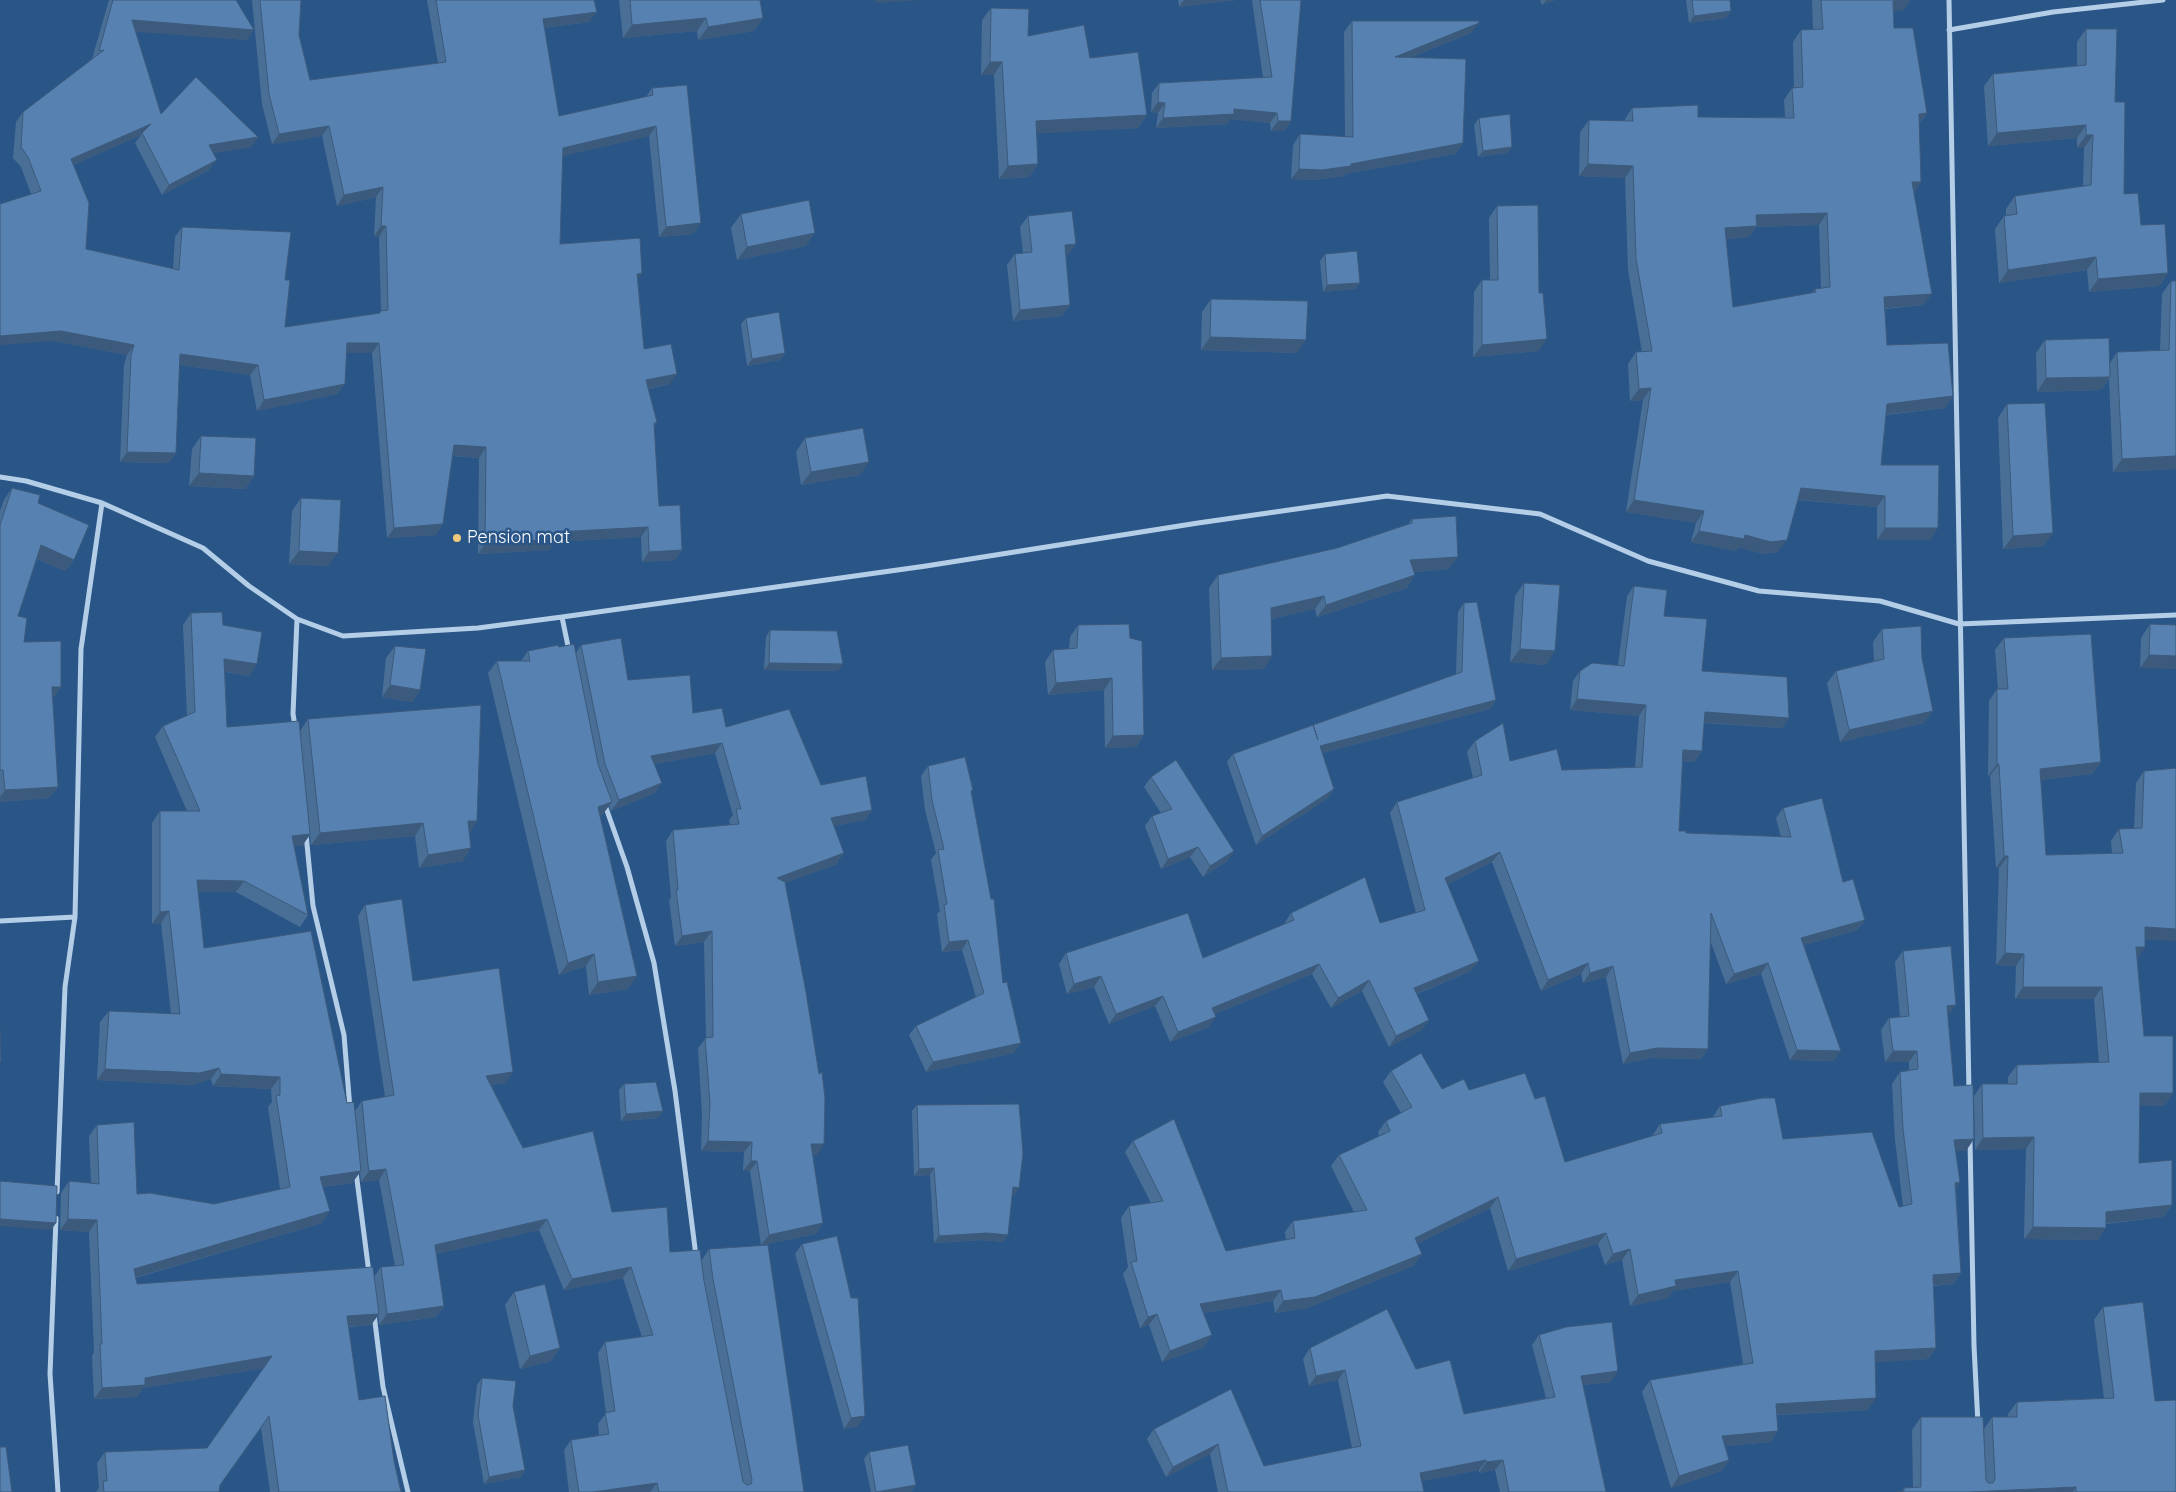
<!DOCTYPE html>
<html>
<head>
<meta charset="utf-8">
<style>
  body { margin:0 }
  canvas { display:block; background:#295587 }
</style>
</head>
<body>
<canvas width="2176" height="1492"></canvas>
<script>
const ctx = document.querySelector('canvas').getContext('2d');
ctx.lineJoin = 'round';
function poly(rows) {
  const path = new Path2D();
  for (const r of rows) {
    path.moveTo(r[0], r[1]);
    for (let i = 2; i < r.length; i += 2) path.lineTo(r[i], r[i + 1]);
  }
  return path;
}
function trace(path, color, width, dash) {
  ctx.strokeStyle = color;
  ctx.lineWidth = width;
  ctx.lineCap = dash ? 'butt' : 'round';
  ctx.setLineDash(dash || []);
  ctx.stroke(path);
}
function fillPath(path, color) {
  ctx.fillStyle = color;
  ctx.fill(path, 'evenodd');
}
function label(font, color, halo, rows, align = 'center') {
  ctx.font = font + ' Quicksand,sans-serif';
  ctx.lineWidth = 5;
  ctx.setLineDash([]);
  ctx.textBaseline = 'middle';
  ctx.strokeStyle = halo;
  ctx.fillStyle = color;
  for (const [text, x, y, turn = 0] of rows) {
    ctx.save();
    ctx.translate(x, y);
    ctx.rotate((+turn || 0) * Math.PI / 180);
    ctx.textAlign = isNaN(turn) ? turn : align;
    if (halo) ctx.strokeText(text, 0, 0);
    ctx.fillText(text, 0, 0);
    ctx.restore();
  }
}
trace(poly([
  [1949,0,1969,1092],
  [1949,30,2053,12,2163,0],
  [0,477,26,481,102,503,203,548,249,586,297,619,343,636,478,628,562,617,926,566,1198,523,1387,496,1540,514,1648,561,1759,591,1880,601,1959,624,2176,615],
  [562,617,569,651],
  [295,726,293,714,297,619],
  [605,805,627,867,654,963,675,1091,696,1256],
  [306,834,313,906,344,1035,350,1109],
  [0,921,75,917],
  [1970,1140,1974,1346,1978,1424],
  [356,1172,369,1273],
  [57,1192,65,987,75,917,81,649,102,503],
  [56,1218,50,1374,58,1492],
  [374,1314,383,1387,408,1492]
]), '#b5cee8', 5);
fillPath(poly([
  [109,0,236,0,247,40,135,31,161,114,258,137,251,147,213,153,209,170,162,195,135,143,141,135,73,165,86,249,173,269,175,237,182,227,285,280,285,327,378,314,381,311,379,237,374,236,376,197,337,206,322,136,272,144,262,104,252,0,301,0,299,35,310,80,438,63,427,0,594,0,589,22,544,28,559,116,646,97,652,88,693,234,659,237,649,136,562,156,560,244,638,280,644,349,670,384,648,389,657,422,654,426,659,506,682,550,675,560,642,562,641,537,555,542,549,550,478,554,479,458,453,456,436,535,387,538,372,353,346,353,345,384,337,394,257,411,250,375,180,365,169,463,120,462,124,365,127,355,54,341,31,194,21,167,13,158,16,122,23,112,92,59],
  [619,0,760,0,763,18,754,31,698,40,697,31,623,38],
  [1178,0,1236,0,1179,7],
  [1252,0,1301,0,1291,121,1284,131,1271,131,1270,123,1230,119,1227,124,1156,128,1158,113,1151,112,1152,93,1159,83,1263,78],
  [1540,0,1555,0,1542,5],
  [1686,0,1730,0,1731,11,1726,18,1689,23],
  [1812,0,1910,0,1903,10,1893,11,1894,28,1927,113,1919,124,1921,182,1914,192,1923,305,1885,309,1887,345,1953,396,1945,408,1886,415,1881,465,1930,540,1877,540,1877,507,1798,500,1778,552,1763,554,1739,547,1736,551,1691,542,1696,523,1626,512,1643,400,1630,401,1628,364,1636,352,1642,352,1628,270,1625,178,1579,176,1580,132,1589,120,1624,121,1632,108,1698,117,1785,117,1784,100,1792,88,1794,88,1793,42,1801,30,1813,29],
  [1819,225,1821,288,1815,289,1812,293,1733,307,1726,239,1749,237,1756,227],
  [991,8,1028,36,1090,58,1147,115,1138,128,1037,133,1038,164,1029,177,999,179,994,75,981,75,982,20],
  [1352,21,1471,33,1412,57,1463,143,1455,154,1345,174,1344,176,1314,180,1291,179,1293,145,1300,134,1345,137,1344,32],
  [2086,29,2115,102,2124,194,2168,273,2159,286,2089,292,2087,270,1999,283,1995,229,2004,216,2006,216,2006,209,2015,196,2083,186,2084,148,2077,148,2077,138,1988,146,1984,86,1993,74,2077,66,2077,42],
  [1479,118,1512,147,1507,153,1478,157,1474,125],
  [1497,206,1539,351,1473,357,1474,292,1482,280,1490,280,1489,218],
  [741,214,806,246,737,260,731,228],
  [1028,216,1068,255,1065,255,1070,305,1062,316,1013,321,1007,265,1015,254,1023,253,1020,227],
  [1325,254,1360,283,1355,289,1323,292,1320,261],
  [2171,281,2176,469,2113,472,2109,379,2101,390,2037,392,2036,353,2045,340,2110,363,2117,352,2160,350,2162,294],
  [1211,299,1297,353,1201,350,1202,312],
  [746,318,785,353,780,360,747,366,741,324],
  [2007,404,2044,546,2003,549,1998,418],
  [201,436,254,476,245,489,189,486,192,449],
  [805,438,860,475,801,485,796,452],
  [12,488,38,503,74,560,65,571,37,559,18,616,24,642,61,687,53,698,52,698,58,787,49,798,0,802,0,511,4,500],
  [301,498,328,566,289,564,292,511],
  [1412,519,1449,569,1414,572,1407,588,1317,617,1315,609,1271,619,1264,669,1212,670,1209,588,1218,575,1337,548,1408,524],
  [1524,583,1546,665,1510,662,1515,596],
  [1634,586,1664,616,1702,671,1789,718,1782,728,1704,723,1702,751,1694,762,1683,761,1679,831,1686,833,1781,837,1776,818,1783,808,1843,882,1865,920,1857,930,1804,945,1834,1061,1790,1060,1761,974,1726,984,1710,940,1708,1049,1701,1059,1650,1058,1623,1064,1606,977,1583,983,1581,974,1541,991,1492,862,1448,884,1471,971,1417,994,1422,1030,1389,1047,1362,991,1331,1008,1312,974,1215,1014,1209,1027,1170,1042,1155,1006,1109,1024,1094,987,1067,994,1059,964,1066,953,1203,958,1284,924,1291,913,1380,923,1416,913,1390,813,1397,802,1473,778,1467,752,1475,741,1510,761,1562,770,1635,767,1639,716,1570,710,1573,681,1580,671,1618,665,1627,596],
  [1464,603,1496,700,1490,709,1322,753,1334,789,1328,798,1256,845,1227,762,1233,754,1456,674,1458,612],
  [191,613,223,625,257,664,249,676,225,672,227,727,300,731,308,719,477,821,469,833,463,861,419,868,415,836,311,845,310,835,302,846,294,846,308,915,300,927,236,892,198,892,204,948,355,1111,362,1101,385,1097,358,916,365,905,413,981,506,1083,491,1085,523,1148,612,1212,670,1252,702,1260,709,1249,804,1492,569,1492,564,1450,571,1440,599,1435,598,1424,606,1413,598,1353,605,1342,642,1337,623,1278,564,1290,539,1230,436,1254,444,1306,436,1317,379,1325,378,1315,371,1325,348,1327,359,1400,394,1461,401,1492,270,1492,261,1428,220,1485,219,1492,96,1492,99,1488,97,1463,105,1452,207,1448,264,1368,143,1388,137,1397,94,1399,92,1356,94,1352,89,1232,60,1230,61,1193,69,1181,91,1183,89,1136,97,1125,137,1194,214,1204,280,1189,268,1107,272,1102,271,1089,213,1086,211,1079,192,1085,97,1080,100,1022,109,1011,171,1014,161,923,152,924,152,823,160,811,187,811,155,737,163,726,187,716,183,625],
  [360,1172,361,1182,379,1180,395,1266,381,1267,374,1277,137,1284,135,1278,322,1223,323,1187,352,1183],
  [2150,624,2176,625,2140,668,2141,638],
  [1078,625,1130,638,1144,735,1136,747,1105,748,1104,690,1048,695,1045,662,1053,650,1069,649,1070,637],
  [1882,629,1924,723,1840,742,1827,683,1836,671,1874,661,1873,642],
  [770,630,838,671,764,670,766,637],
  [2004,638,2101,762,2092,774,2041,780,2046,855,2112,853,2111,841,2119,829,2134,828,2136,783,2144,771,2145,947,2137,959,2144,1036,2173,1093,2164,1106,2140,1105,2139,1163,2172,1205,2163,1217,2106,1224,2098,1240,2024,1239,2026,1149,1975,1150,1974,1096,1982,1084,2008,1084,2008,1077,2017,1065,2099,1063,2094,999,2015,999,2016,966,1996,965,1999,868,1996,868,1990,776,1988,776,1989,701,1997,689,1998,689,1995,650],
  [581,645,628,680,693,713,726,727,821,785,872,810,865,820,834,826,837,864,785,883,817,1155,813,1155,816,1234,761,1245,750,1171,743,1171,744,1152,701,1151,702,1115,698,1048,706,1038,704,942,675,946,669,900,671,898,666,841,673,830,730,825,729,820,733,815,715,753,655,764,655,793,611,811,609,805,603,814,599,816,628,989,589,995,586,966,559,975,488,673,497,661,521,661,528,651,559,647,576,653],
  [395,646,420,690,412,702,382,697,386,658],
  [928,766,973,790,971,793,1003,983,1014,1053,926,1072,909,1035,916,1026,976,997,962,950,942,952,937,914,940,911,931,860,936,853,925,810,921,776],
  [1151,777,1234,851,1227,861,1203,877,1190,857,1161,869,1145,826,1152,816,1161,813,1144,787],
  [1903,951,1948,1016,1954,1086,1966,1151,1955,1151,1960,1182,1956,1188,1961,1273,1953,1284,1933,1286,1936,1348,1928,1359,1875,1362,1868,1410,1777,1415,1778,1431,1770,1442,1725,1446,1729,1460,1721,1471,1671,1488,1642,1392,1650,1380,1743,1364,1730,1282,1673,1291,1668,1298,1630,1306,1622,1260,1605,1265,1598,1244,1508,1271,1490,1208,1417,1244,1422,1254,1413,1266,1307,1308,1275,1313,1273,1301,1204,1313,1204,1347,1162,1362,1149,1325,1140,1328,1123,1274,1128,1267,1121,1218,1129,1206,1151,1203,1125,1152,1133,1141,1226,1251,1286,1240,1285,1232,1293,1221,1354,1212,1331,1166,1339,1155,1379,1136,1378,1132,1386,1121,1401,1113,1383,1082,1391,1071,1442,1089,1469,1090,1535,1099,1565,1162,1652,1136,1660,1124,1712,1118,1720,1106,1783,1139,1899,1207,1903,1206,1895,1140,1892,1084,1900,1072,1909,1070,1909,1062,1885,1062,1881,1030,1889,1018,1900,1017,1895,962],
  [624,1084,663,1111,658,1118,621,1121,619,1090],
  [917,1105,1014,1195,1012,1195,1003,1242,982,1240,934,1243,930,1175,914,1176,912,1111],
  [802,1244,858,1426,844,1429,795,1254],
  [514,1292,560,1348,551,1361,520,1369,505,1305],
  [2103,1307,2155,1401,2176,1492,1897,1492,1902,1491,1904,1488,1913,1488,1912,1430,1921,1417,1984,1429,1992,1417,2008,1417,2008,1414,2017,1402,2104,1398,2094,1320],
  [1539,1335,1611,1382,1583,1385,1606,1492,1500,1492,1495,1470,1479,1473,1479,1470,1422,1481,1424,1492,1218,1492,1210,1454,1166,1477,1147,1439,1154,1429,1231,1389,1264,1466,1352,1448,1338,1380,1309,1386,1303,1359,1310,1348,1416,1369,1464,1414,1546,1398,1532,1345],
  [482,1378,513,1406,525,1470,521,1477,484,1484,473,1422,477,1385],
  [869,1452,916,1485,911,1492,871,1492,864,1459]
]), '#4a6f97');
fillPath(poly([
  [876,0,923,0,874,3],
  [1184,0,1236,0,1179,7],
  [1546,0,1555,0,1542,5],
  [1898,0,1910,0,1903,10,1884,13,1893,1],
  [1731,11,1726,18,1689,23,1694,16],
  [597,12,589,22,536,29,543,19],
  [706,18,697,31,623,38,632,25],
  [763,18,754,31,698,40,708,27],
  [132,20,254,30,247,40,125,31],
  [1479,23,1471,33,1387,67,1395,57],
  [990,62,1002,62,994,75,981,75],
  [1158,102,1165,103,1158,113,1151,112],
  [1234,109,1277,113,1270,123,1230,119,1227,124,1156,128,1163,118],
  [1927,113,1918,125,1919,114],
  [1147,115,1138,128,1027,134,1036,121],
  [1278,121,1291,121,1284,131,1271,131],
  [151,124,141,135,64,169,71,159],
  [2086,125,2077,138,1988,146,1997,133],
  [329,126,322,136,272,144,279,134],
  [656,126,649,136,555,158,563,148],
  [2086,135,2093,135,2084,148,2077,148],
  [258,137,251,147,202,155,209,145],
  [1463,143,1455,154,1345,174,1344,176,1314,180,1291,179,1299,169,1351,164],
  [1512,147,1507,153,1478,157,1483,151],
  [217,160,209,170,162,195,169,185],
  [1038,164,1029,177,999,179,1008,166],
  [1588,164,1633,166,1625,178,1579,176],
  [1912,182,1921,182,1913,194],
  [383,187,376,197,337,206,344,195],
  [1827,213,1819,225,1756,227,1749,237,1716,240,1725,228,1756,215],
  [701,223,693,234,659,237,666,227],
  [381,226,386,226,379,237,374,236],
  [815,233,806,246,737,260,747,247],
  [1076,244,1068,255,1057,256,1065,245],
  [2096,257,2087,270,1999,283,2008,270],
  [642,273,635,283,637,274],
  [2168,273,2159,286,2089,292,2098,279],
  [1360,283,1355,289,1323,292,1327,285],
  [1932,294,1923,305,1876,309,1884,297],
  [1070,305,1062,316,1013,321,1020,310],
  [61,331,134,345,127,355,54,341,0,345,0,336],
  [1210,337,1306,340,1297,353,1201,350],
  [1547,339,1539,351,1473,357,1482,345],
  [347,343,379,343,372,353,340,353],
  [785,353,780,360,747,366,752,359],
  [180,354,258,365,250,375,173,364],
  [677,374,670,384,639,390,646,380],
  [2110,377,2101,390,2037,392,2046,378],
  [345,384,337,394,257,411,264,400],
  [1651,388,1643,400,1630,401,1639,389],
  [1953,396,1945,408,1879,415,1887,404],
  [454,445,486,447,479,458,447,455],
  [127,452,176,453,169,463,120,462],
  [2176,456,2176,469,2113,472,2122,459],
  [869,462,860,475,801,485,811,472],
  [199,473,254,476,245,489,189,486],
  [1801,488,1885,496,1877,507,1793,499],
  [1634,500,1704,511,1696,523,1626,512],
  [443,524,436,535,387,538,394,528],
  [648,527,641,537,555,542,549,550,478,554,485,544,556,532],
  [1885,528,1938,528,1930,540,1877,540],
  [1699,531,1745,535,1787,540,1778,552,1763,554,1739,547,1736,551,1691,542],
  [2053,533,2044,546,2003,549,2013,536],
  [41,545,74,560,65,571,33,557],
  [682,550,675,560,642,562,649,552],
  [299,551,338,553,328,566,289,564],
  [1458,557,1449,569,1402,573,1410,560],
  [1415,575,1407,588,1317,617,1326,605],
  [1324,596,1315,609,1262,621,1271,608],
  [1520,649,1555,651,1546,665,1510,662],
  [2149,655,2176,656,2176,669,2140,668],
  [1272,656,1264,669,1212,670,1221,658],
  [224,659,257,664,249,676,216,670],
  [769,663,843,664,838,671,764,670],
  [1112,678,1104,690,1048,695,1056,683],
  [390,685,420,690,412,702,382,697],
  [52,687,61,687,53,698,44,698],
  [1577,699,1646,705,1639,716,1570,710],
  [1496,700,1490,709,1314,755,1320,746],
  [1933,711,1924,723,1840,742,1849,730],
  [1705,712,1789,718,1782,728,1698,722],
  [1144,735,1136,747,1105,748,1113,736],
  [722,743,715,753,644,766,651,756],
  [1683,750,1702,751,1694,762,1676,760],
  [2101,762,2092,774,2031,781,2040,769],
  [1997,764,1999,764,1990,776,1988,776],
  [662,783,655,793,611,811,619,800],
  [58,787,49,798,0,802,0,797,5,790],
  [1334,789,1328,798,1256,845,1262,836],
  [612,802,603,814,589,820,598,807],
  [872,810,865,820,824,828,831,818],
  [468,821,477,821,469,834],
  [423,823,415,836,311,845,320,833],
  [310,834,302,846,284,847,292,836],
  [1198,847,1190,857,1161,869,1168,859],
  [471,848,463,861,419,868,428,855],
  [1234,851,1227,861,1203,877,1210,866],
  [1500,852,1492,862,1438,889,1445,878],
  [844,853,837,864,769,889,777,878],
  [2004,856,2008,856,1999,868,1996,868],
  [197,880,244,881,236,892,189,892],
  [169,911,161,923,152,924,160,912],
  [1865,920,1857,930,1794,948,1801,938],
  [2145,927,2176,929,2176,941,2136,939],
  [712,931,704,942,675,946,682,936],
  [968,940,962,950,942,952,949,942],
  [2136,947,2145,947,2137,959],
  [2005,953,2024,954,2016,966,1996,965],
  [594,954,586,966,559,975,568,963],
  [1479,961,1471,971,1406,998,1414,988],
  [1588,963,1581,974,1541,991,1548,980],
  [1768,963,1761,974,1726,984,1734,974],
  [1319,964,1312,974,1205,1018,1212,1008],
  [1613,966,1606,977,1583,983,1590,973],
  [637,976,628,989,589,995,598,982],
  [1101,976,1094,987,1067,994,1074,984],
  [1369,980,1362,991,1331,1008,1338,998],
  [2023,987,2102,987,2094,999,2015,999],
  [1163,996,1155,1006,1109,1024,1116,1014],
  [1956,1005,1948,1016,1939,1017,1947,1006],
  [1216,1017,1209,1027,1170,1042,1178,1032],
  [1429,1020,1422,1030,1389,1047,1396,1036],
  [1021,1043,1014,1053,926,1072,933,1062],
  [1657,1048,1708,1049,1701,1059,1650,1058,1623,1064,1630,1053],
  [1797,1050,1841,1051,1834,1061,1790,1060],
  [1893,1051,1917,1051,1909,1062,1885,1062],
  [219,1068,211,1079,192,1085,97,1080,105,1069],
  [513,1072,506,1083,479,1087,486,1076],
  [221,1074,280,1077,271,1089,213,1086],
  [2140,1093,2173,1093,2164,1106,2131,1105],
  [663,1111,658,1118,621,1121,626,1114],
  [2034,1137,2026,1149,1975,1150,1983,1138],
  [1974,1139,1966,1151,1946,1151,1954,1140],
  [708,1141,752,1142,744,1152,701,1151],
  [811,1144,824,1144,817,1155,804,1154],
  [751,1161,757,1161,750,1171,743,1171],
  [934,1168,930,1175,914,1176,919,1169],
  [386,1169,379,1180,361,1182,369,1171],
  [361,1171,352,1183,312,1188,320,1177],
  [1960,1182,1952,1194,1955,1183],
  [1013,1187,1019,1188,1014,1195,1008,1194],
  [1498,1197,1490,1208,1407,1249,1415,1238],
  [2172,1205,2163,1217,2098,1224,2106,1212],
  [330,1211,322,1223,126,1280,134,1269],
  [0,1219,56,1223,51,1230,0,1226],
  [68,1219,97,1220,89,1232,60,1230],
  [547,1219,539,1230,427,1256,435,1245],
  [823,1223,816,1234,761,1245,769,1235],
  [2033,1227,2106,1228,2098,1240,2024,1239],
  [987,1233,1008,1235,1003,1242,982,1240,934,1243,939,1236],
  [1606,1233,1598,1244,1508,1271,1516,1259],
  [1630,1249,1622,1260,1605,1265,1613,1254],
  [1422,1254,1413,1266,1307,1308,1275,1313,1283,1301],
  [631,1267,623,1278,564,1290,572,1279],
  [1738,1271,1730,1282,1673,1291,1668,1298,1630,1306,1638,1295,1675,1280],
  [1961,1273,1953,1284,1925,1286,1933,1275],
  [1281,1290,1273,1301,1192,1315,1200,1304],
  [444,1306,436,1317,379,1325,387,1314],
  [379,1314,371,1325,339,1327,347,1316],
  [1157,1314,1149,1325,1140,1328,1148,1317],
  [1212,1335,1204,1347,1162,1362,1170,1351],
  [560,1348,551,1361,520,1369,530,1356],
  [1936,1348,1928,1359,1867,1363,1875,1351],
  [272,1356,264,1368,143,1388,137,1397,94,1399,102,1388,145,1378],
  [1345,1370,1338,1380,1309,1386,1316,1376],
  [1618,1371,1611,1382,1574,1386,1581,1376],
  [1876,1398,1868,1410,1768,1415,1776,1404],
  [865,1416,858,1426,844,1429,851,1418],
  [1778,1431,1770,1442,1714,1447,1722,1436],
  [1218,1444,1210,1454,1166,1477,1173,1467],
  [1486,1460,1479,1470,1413,1483,1420,1473],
  [1503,1460,1495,1470,1479,1473,1486,1462],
  [1729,1460,1721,1471,1671,1488,1679,1476],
  [525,1470,521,1477,484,1484,489,1477],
  [657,1483,650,1492,593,1492],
  [916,1485,911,1492,879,1492],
  [2076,1487,2073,1492,1969,1492]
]), '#3c5a7b');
const building = poly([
  [113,0,236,0,254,30,132,20,161,114,196,77,258,137,209,145,217,160,169,185,142,133,151,124,71,159,89,203,86,249,179,270,182,227,291,232,285,280,290,280,285,327,380,313,380,311,388,310,386,226,381,226,383,187,344,195,329,126,279,134,269,94,260,0,301,0,299,35,310,80,446,62,436,0,594,0,597,12,543,19,559,116,653,95,652,88,687,85,701,223,666,227,656,126,563,148,560,244,640,238,642,273,637,274,644,349,671,344,677,374,646,380,657,422,654,423,659,506,680,505,682,550,649,552,648,527,556,532,557,539,485,544,486,447,454,445,443,524,394,528,379,343,347,343,345,384,264,400,258,365,180,354,176,453,127,452,131,355,134,345,61,331,0,336,0,204,41,191,28,157,21,147,23,112,104,50,99,51,113,0],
  [630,0,760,0,763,18,708,27,706,18,632,25,630,0],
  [1260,0,1301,0,1291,121,1278,121,1277,113,1234,109,1234,114,1163,118,1165,103,1158,102,1159,83,1272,77,1260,0],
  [1692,0,1730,0,1731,11,1694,16,1692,0],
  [1821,0,1898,0,1893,1,1894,28,1913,28,1927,113,1919,114,1921,182,1912,182,1932,294,1884,297,1887,345,1948,343,1953,396,1887,404,1881,465,1939,465,1938,528,1885,528,1885,496,1801,488,1787,540,1771,542,1745,535,1744,539,1699,531,1704,511,1634,500,1651,388,1639,389,1636,352,1652,351,1636,259,1633,166,1588,164,1589,120,1633,121,1632,108,1698,105,1698,117,1794,118,1792,88,1803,87,1801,30,1823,29,1821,0],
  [1827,213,1830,287,1815,289,1816,292,1733,307,1725,228,1757,226,1756,215,1827,213],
  [991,8,1029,9,1028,36,1084,25,1090,58,1138,52,1147,115,1036,121,1038,164,1008,166,1002,62,990,62,991,8],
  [1352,21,1479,21,1479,23,1395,57,1466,59,1463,143,1351,164,1351,166,1322,170,1299,169,1300,134,1353,137,1352,21],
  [2086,29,2117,29,2115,102,2125,102,2124,194,2138,193,2141,225,2165,224,2168,273,2098,279,2096,257,2008,270,2004,216,2017,214,2015,196,2091,185,2093,135,2086,135,2086,125,1997,133,1993,74,2086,65,2086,29],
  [1510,114,1512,147,1483,151,1479,118,1510,114],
  [809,200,815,233,747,247,741,214,809,200],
  [1538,205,1539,293,1543,293,1547,339,1482,345,1482,280,1498,280,1497,206,1538,205],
  [1072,211,1076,244,1065,245,1070,305,1020,310,1015,254,1032,252,1028,216,1072,211],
  [1357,251,1360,283,1327,285,1325,254,1357,251],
  [2171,281,2176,281,2176,456,2122,459,2117,352,2169,350,2171,281],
  [1211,299,1308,301,1306,340,1210,337,1211,299],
  [779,312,785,353,752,359,746,318,779,312],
  [2109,338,2110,377,2046,378,2045,340,2109,338],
  [2045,403,2053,533,2013,536,2007,404,2045,403],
  [863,428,869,462,811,472,805,438,863,428],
  [201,436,256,438,254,476,199,473,201,436],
  [12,488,40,495,38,503,89,525,74,560,41,545,18,616,27,618,24,642,61,641,61,687,52,687,58,787,5,790,3,770,0,770,0,525,12,488],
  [301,498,341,500,338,553,299,551,301,498],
  [1456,516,1458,557,1410,560,1415,575,1326,605,1324,596,1271,608,1272,656,1221,658,1218,575,1337,548,1412,523,1412,519,1456,516],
  [1524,583,1560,585,1555,651,1520,649,1524,583],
  [1634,586,1667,590,1664,616,1707,619,1702,671,1787,677,1789,718,1705,712,1702,751,1683,750,1679,831,1686,831,1686,833,1791,837,1783,808,1822,798,1843,882,1853,879,1865,920,1801,938,1841,1051,1797,1050,1768,963,1734,974,1711,913,1708,1049,1657,1048,1630,1053,1613,966,1590,973,1588,963,1548,980,1500,852,1445,878,1479,961,1414,988,1429,1020,1396,1036,1369,980,1338,998,1319,964,1212,1008,1216,1017,1178,1032,1163,996,1116,1014,1101,976,1074,984,1066,953,1188,913,1203,958,1294,920,1291,913,1365,877,1380,923,1425,910,1397,802,1482,775,1475,741,1503,723,1510,761,1557,749,1562,770,1642,767,1646,705,1577,699,1580,671,1592,663,1624,666,1634,586],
  [1477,602,1496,700,1320,746,1334,789,1262,836,1233,754,1313,725,1318,740,1313,725,1462,672,1464,603,1477,602],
  [222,612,223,625,262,632,257,664,224,659,227,727,299,721,310,834,292,836,308,915,244,881,197,880,204,948,311,931,347,1103,354,1102,361,1171,320,1177,330,1211,134,1269,137,1284,373,1267,379,1314,347,1316,359,1400,385,1396,394,1461,401,1492,279,1492,269,1416,220,1485,219,1492,104,1492,103,1481,107,1481,105,1452,207,1448,272,1356,145,1378,145,1385,102,1388,100,1344,102,1344,97,1220,68,1219,69,1181,99,1184,97,1125,134,1122,137,1194,150,1193,214,1204,290,1187,276,1096,280,1095,280,1077,221,1074,219,1068,200,1073,105,1069,109,1011,180,1014,169,911,160,912,160,811,200,811,163,726,195,712,191,613,222,612],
  [1129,624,1130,638,1142,641,1144,735,1113,736,1112,678,1056,683,1053,650,1077,648,1078,625,1129,624],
  [2150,624,2176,625,2176,656,2149,655,2150,624],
  [1921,626,1922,658,1933,711,1849,730,1836,671,1884,659,1882,629,1921,626],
  [770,630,837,631,843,664,769,663,770,630],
  [2091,634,2101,762,2040,769,2046,855,2123,853,2119,829,2142,828,2144,771,2176,768,2176,929,2145,927,2145,947,2136,947,2144,1036,2173,1036,2173,1093,2140,1093,2139,1163,2172,1160,2172,1205,2106,1212,2106,1228,2033,1227,2034,1137,1983,1138,1982,1084,2017,1084,2017,1065,2109,1062,2102,987,2023,987,2024,954,2005,953,2008,856,2004,856,1999,764,1997,764,1997,689,2008,689,2004,638,2091,634],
  [621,638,628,680,690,675,693,713,722,708,726,727,789,709,821,785,866,776,872,810,831,818,844,853,777,878,785,882,806,992,819,1074,822,1072,825,1098,824,1144,811,1144,823,1223,769,1235,757,1161,751,1161,752,1142,708,1141,710,1104,705,1038,713,1037,712,931,682,936,676,890,678,890,673,830,739,824,736,809,741,809,722,743,651,756,662,783,619,800,605,764,581,645,621,638],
  [574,644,598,764,612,802,598,807,637,976,598,982,594,954,568,963,497,661,530,661,528,651,558,645,559,647,574,644],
  [395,646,426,649,420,690,390,685,395,646],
  [481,705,477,821,468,821,471,848,428,855,423,823,320,833,308,719,481,705],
  [965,757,973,790,971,791,991,899,994,899,1003,983,1007,982,1021,1043,933,1062,916,1026,984,993,968,940,949,942,944,905,947,904,938,850,944,849,932,800,928,766,965,757],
  [1176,760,1234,851,1210,866,1198,847,1168,859,1152,816,1172,809,1151,777,1176,760],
  [402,899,413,981,499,968,513,1072,486,1076,523,1148,593,1131,612,1212,667,1207,670,1252,700,1250,704,1281,743,1482,747,1485,751,1484,752,1480,713,1279,709,1249,768,1245,804,1492,659,1492,657,1483,593,1492,579,1492,571,1440,609,1434,605,1413,615,1411,605,1342,653,1335,631,1267,572,1279,547,1219,435,1245,444,1306,387,1314,381,1267,404,1265,386,1169,369,1171,368,1165,362,1101,394,1095,365,905,402,899],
  [1951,946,1956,1005,1947,1006,1954,1086,1973,1085,1974,1139,1954,1140,1960,1182,1955,1183,1961,1273,1933,1275,1936,1348,1875,1351,1876,1398,1776,1404,1778,1431,1722,1436,1729,1460,1679,1476,1650,1380,1753,1363,1738,1271,1675,1280,1676,1286,1638,1295,1630,1249,1613,1254,1606,1233,1516,1259,1498,1197,1415,1238,1422,1254,1315,1297,1283,1301,1281,1290,1200,1304,1212,1335,1170,1351,1157,1314,1148,1317,1131,1262,1137,1261,1129,1206,1163,1201,1133,1141,1174,1119,1226,1251,1295,1238,1293,1221,1367,1210,1339,1155,1390,1131,1386,1121,1412,1107,1391,1071,1421,1053,1442,1089,1464,1079,1469,1090,1525,1073,1535,1099,1545,1096,1565,1162,1662,1133,1660,1124,1722,1116,1720,1106,1762,1098,1775,1098,1783,1139,1872,1132,1899,1207,1912,1204,1903,1129,1900,1072,1918,1069,1917,1051,1893,1051,1889,1018,1909,1016,1903,951,1951,946],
  [0,1031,1,1062,0,1062,0,1031],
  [656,1082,663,1111,626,1114,624,1084,656,1082],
  [1019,1104,1023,1153,1019,1188,1013,1187,1008,1235,987,1233,939,1236,934,1168,919,1169,917,1105,1019,1104],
  [0,1181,57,1186,56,1223,0,1219,0,1181],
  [837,1236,851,1298,858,1298,865,1416,851,1418,802,1244,837,1236],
  [545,1284,560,1348,530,1356,514,1292,545,1284],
  [2143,1302,2155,1401,2176,1400,2176,1492,2076,1492,2076,1487,1969,1492,1897,1492,1904,1491,1904,1488,1921,1487,1921,1417,1983,1417,1986,1480,1988,1483,1993,1483,1995,1479,1992,1417,2017,1417,2017,1402,2114,1398,2103,1307,2143,1302],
  [1387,1309,1416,1369,1450,1360,1464,1414,1555,1397,1539,1335,1566,1327,1612,1322,1618,1371,1581,1376,1606,1492,1509,1492,1503,1460,1486,1462,1486,1460,1420,1473,1424,1492,1228,1492,1218,1444,1173,1467,1154,1429,1231,1389,1264,1466,1361,1446,1345,1370,1316,1376,1310,1348,1387,1309],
  [482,1378,516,1381,513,1406,525,1470,489,1477,478,1415,482,1378],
  [908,1445,916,1485,876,1492,869,1452,908,1445],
  [0,1447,6,1447,12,1492,0,1492,0,1447]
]);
fillPath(building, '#5681b0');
trace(building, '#3c5a7b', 1);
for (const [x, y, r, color] of [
  [457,538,5,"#efca7d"]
]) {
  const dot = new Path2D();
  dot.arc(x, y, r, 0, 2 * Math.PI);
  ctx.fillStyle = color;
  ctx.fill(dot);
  trace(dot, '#295587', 2);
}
label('18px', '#fff', '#295587', [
  ["Pension mat",467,538]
], 'left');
</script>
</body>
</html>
